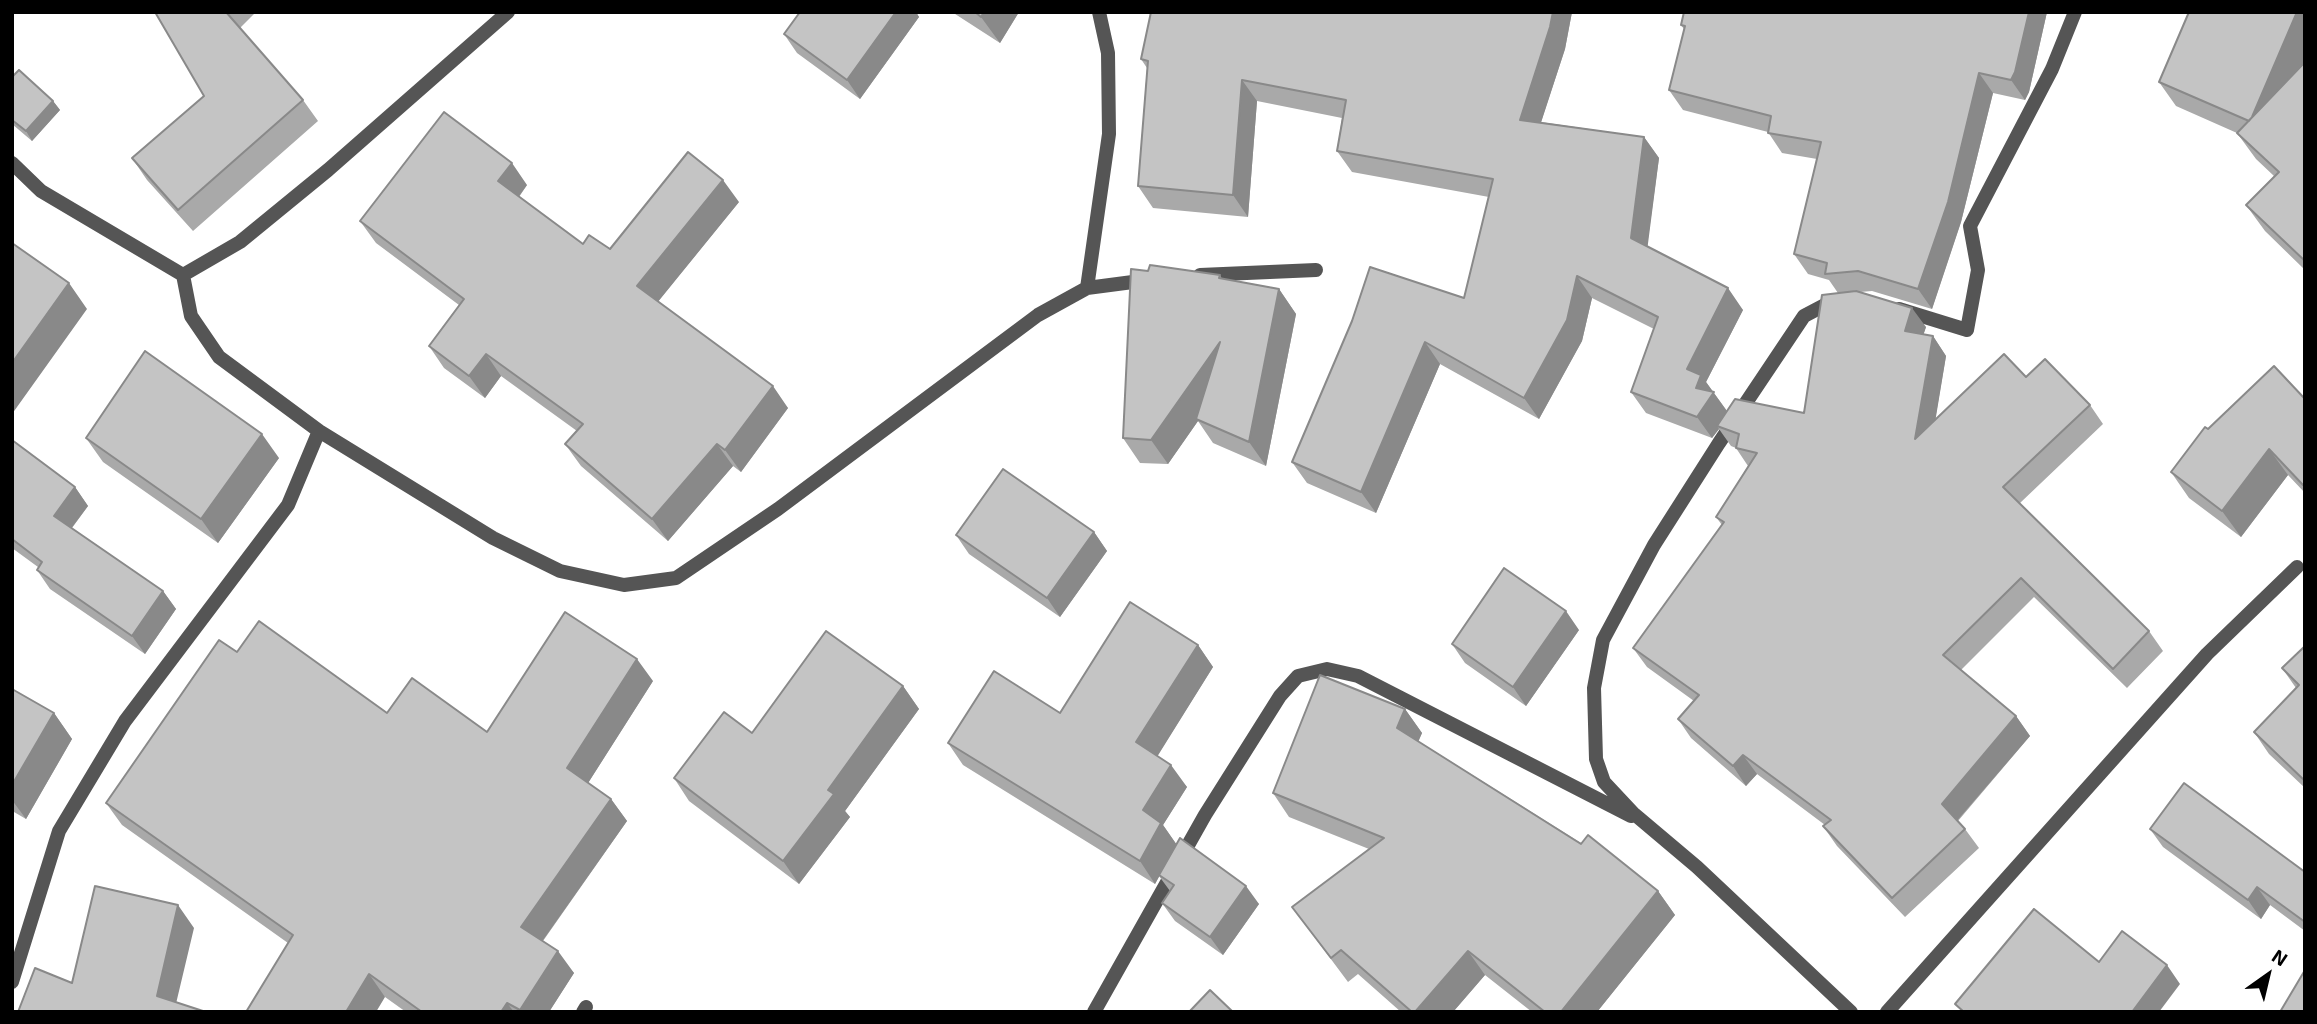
<!DOCTYPE html>
<html>
<head>
<meta charset="utf-8">
<style>
  body { margin:0 }
  #map { position:relative; width:2317px; height:1024px; overflow:hidden; background:#fff; font-family:"Exo 2",sans-serif }
  canvas { display:block }
  .frame { position:absolute; inset:0; border:14px solid #000; pointer-events:none }
  .north { position:absolute; left:2233px; top:940px; width:70px; height:70px; -webkit-text-stroke:5px #fff; paint-order:stroke; rotate:34deg; font-size:19px; font-weight:700; line-height:28px; text-align:center; color:#000 }
  .north::after { content:''; display:block; margin:auto; width:24px; height:32px; background:#000; clip-path:polygon(50% 0,100% 100%,50% 72%,0 100%) }
</style>
</head>
<body>
<div id="map">
<canvas width="2317" height="1024"></canvas>
<div class="frame"></div>
<div class="north">N</div>
</div>
<script>
const ctx = document.querySelector('canvas').getContext('2d');
ctx.lineJoin = 'round';
function poly(rows) {
  const path = new Path2D();
  for (const r of rows) {
    path.moveTo(r[0], r[1]);
    for (let i = 2; i < r.length; i += 2) path.lineTo(r[i], r[i + 1]);
  }
  return path;
}
function trace(path, color, width, dash) {
  ctx.strokeStyle = color;
  ctx.lineWidth = width;
  ctx.lineCap = dash ? 'butt' : 'round';
  ctx.setLineDash(dash || []);
  ctx.stroke(path);
}
function fillPath(path, color) {
  ctx.fillStyle = color;
  ctx.fill(path, 'evenodd');
}
trace(poly([
  [12,163,41,191,183,275],
  [183,275,191,316,219,357,319,431,493,538,560,571,624,585,676,578,778,509,1038,315,1087,288,1148,280],
  [183,275,240,242,328,170,508,12],
  [1200,275,1316,270],
  [1087,288,1109,134,1108,53,1099,12],
  [1839,304,1823,306,1804,316,1719,443,1654,545,1603,640,1594,688,1596,759,1604,782,1633,813,1697,867,1851,1012],
  [1899,309,1967,330,1978,270,1970,226,2052,69,2075,12],
  [12,982,59,831,125,721,288,505,319,431],
  [583,1012,586,1007],
  [1094,1012,1205,815,1280,696,1298,676,1327,669,1358,676,1631,816],
  [1887,1012,2207,654,2297,567]
]), '#555', 14);
fillPath(poly([
  [155,12,256,12,240,28,303,100,318,121,193,231,147,180,132,158,204,96],
  [800,12,916,12,919,17,860,99,797,53,784,34],
  [952,12,1019,12,1000,43],
  [1151,12,1572,12,1565,49,1541,122,1644,137,1659,158,1647,246,1743,310,1706,382,1727,411,1804,413,1838,293,1829,280,1808,274,1794,254,1817,159,1782,153,1768,132,1683,110,1669,90,1684,29,1681,25,1684,12,2047,12,2029,92,2025,100,1993,93,1961,222,1932,309,1872,291,1860,292,1926,327,1923,335,1933,336,1946,356,1935,420,2026,377,2090,405,2103,424,2020,503,2149,631,2163,651,2127,688,2034,597,1961,670,2016,716,2030,736,1958,821,1965,829,1979,848,1905,917,1837,846,1823,826,1825,825,1757,774,1746,786,1691,738,1678,719,1694,701,1647,667,1633,648,1722,525,1716,517,1748,466,1736,448,1731,446,1719,429,1712,438,1646,413,1631,392,1654,329,1592,298,1582,341,1539,419,1440,364,1376,513,1307,483,1292,462,1464,298,1489,197,1352,172,1337,151,1342,118,1257,101,1248,217,1153,208,1138,186,1147,68,1141,59],
  [2305,12,2305,59,2303,64,2305,62,2305,270,2265,231,2246,205,2274,176,2256,159,2237,133,2176,106,2159,82],
  [12,77,53,101,60,110,32,141,12,124],
  [527,185,519,197,583,244,610,249,739,202,658,301,788,408,741,472,733,466,668,541,581,466,565,444,577,431,501,376,485,398,444,368,429,346,459,305,376,243,360,221],
  [1220,275,1222,279,1279,289,1296,314,1266,466,1213,443,1198,421,1168,464,1140,463,1123,438],
  [2305,399,2305,493,2288,475,2241,537,2189,498,2171,472,2208,429],
  [86,438,279,458,218,543,103,462],
  [12,440,75,487,88,506,72,528,163,591,176,609,145,654,50,589,37,570,38,567,12,548],
  [1094,532,1107,551,1060,617,969,554,956,535],
  [1579,630,1526,706,1465,663,1452,644],
  [1198,645,1213,667,1157,756,1187,787,1163,825,1176,844,1259,904,1223,955,1175,921,1162,903,1170,891,1159,876,1155,884,963,765,948,743,1060,713],
  [2305,646,2305,788,2269,754,2254,732,2296,688,2282,668],
  [237,652,387,713,487,732,653,681,588,783,611,799,627,821,543,941,574,973,549,1012,406,1012,385,997,288,943,122,825,106,803],
  [903,686,919,709,845,811,850,817,799,884,689,801,674,778,752,733],
  [12,689,54,713,72,739,26,819,14,812,12,816],
  [1405,709,1422,733,1418,741,1658,891,1675,915,1597,1012,1532,1012,1485,975,1453,1012,1401,1012,1358,974,1348,982,1292,907,1369,849,1289,817,1273,793],
  [2150,829,2305,872,2305,931,2270,905,2261,919,2163,847]
]), '#a9a9a9');
fillPath(poly([
  [896,12,916,12,919,17,860,99,847,80],
  [984,12,1019,12,1000,43,981,17],
  [1553,12,1572,12,1565,49,1535,141,1520,120],
  [2029,12,2047,12,2029,92,2025,100,2011,80],
  [2297,12,2305,12,2305,59,2267,146,2250,121],
  [1979,73,1993,93,1961,222,1932,309,1918,289],
  [1242,80,1257,101,1248,217,1233,195],
  [53,101,60,110,32,141,26,131],
  [1644,137,1659,158,1646,259,1631,238],
  [512,163,527,185,514,203,498,181],
  [723,180,739,202,653,308,637,286],
  [1577,276,1592,298,1582,341,1539,419,1524,398],
  [69,283,87,309,12,414,12,363],
  [1728,288,1743,310,1706,382,1729,414,1717,426,1719,429,1712,438,1697,417,1696,388,1687,369],
  [1279,289,1296,314,1266,466,1249,442],
  [1912,308,1926,327,1918,351,1905,331],
  [1933,336,1946,356,1929,459,1915,439],
  [1220,342,1196,419,1198,421,1168,464,1151,440],
  [1425,342,1440,364,1376,513,1361,492],
  [486,354,501,376,485,398,469,376],
  [773,386,788,408,741,472,725,450],
  [262,434,279,458,218,543,201,519],
  [717,444,733,466,668,541,652,519],
  [2269,449,2288,475,2241,537,2222,511],
  [75,487,88,506,67,534,54,516],
  [1094,532,1107,551,1060,617,1047,598],
  [163,591,176,609,145,654,132,636],
  [1566,611,1579,630,1526,706,1513,687],
  [1198,645,1213,667,1152,765,1136,742],
  [637,659,653,681,583,791,567,768],
  [903,686,919,709,845,811,850,817,799,884,783,861,828,790],
  [1405,709,1422,733,1414,752,1397,728],
  [54,713,72,739,26,819,12,800,12,785],
  [2016,716,2030,736,1955,823,1942,804],
  [1743,755,1757,774,1746,786,1733,766],
  [1171,765,1187,787,1163,825,1177,845,1155,884,1140,861,1143,810],
  [611,799,627,821,536,950,521,927],
  [1246,886,1259,904,1223,955,1210,937],
  [2257,887,2270,905,2261,919,2248,900],
  [1658,891,1675,915,1597,1012,1561,1012],
  [178,905,194,928,174,1012,157,996],
  [558,951,574,973,549,1012,521,1012,520,1010],
  [1468,951,1485,975,1453,1012,1415,1012],
  [2167,965,2180,984,2159,1012,2132,1012],
  [369,974,385,997,376,1012,346,1012],
  [507,1003,514,1012,501,1012]
]), '#898989');
const building = poly([
  [155,12,226,12,303,100,178,210,132,158,204,96,155,12],
  [800,12,896,12,847,80,784,34,800,12],
  [975,12,984,12,981,17,975,12],
  [1151,12,1553,12,1550,27,1520,120,1644,137,1631,238,1728,288,1687,369,1701,375,1696,388,1714,392,1697,417,1631,392,1658,317,1577,276,1567,320,1524,398,1425,342,1361,492,1292,462,1352,321,1370,267,1464,298,1493,179,1337,151,1346,100,1242,80,1233,195,1138,186,1148,61,1141,59,1151,12],
  [1684,12,2029,12,2015,72,2011,80,1979,73,1948,202,1918,289,1858,271,1825,274,1827,263,1794,254,1821,142,1768,133,1771,116,1669,90,1685,26,1681,25,1684,12],
  [2189,12,2297,12,2252,117,2249,121,2159,82,2189,12],
  [2305,62,2305,261,2246,205,2279,172,2237,133,2305,62],
  [19,70,53,101,26,131,12,120,12,77,19,70],
  [444,112,512,163,498,181,583,244,589,235,610,249,688,152,723,180,637,286,773,386,725,450,717,444,652,519,565,444,583,424,486,354,469,376,429,346,464,299,360,221,444,112],
  [12,243,69,283,12,363,12,243],
  [1150,265,1220,275,1219,278,1279,289,1249,442,1196,419,1220,342,1151,440,1123,438,1131,269,1148,271,1150,265],
  [1856,291,1912,308,1905,331,1933,336,1915,439,2004,354,2026,377,2045,359,2090,405,2003,487,2149,631,2113,669,2021,578,1943,655,2016,716,1942,804,1965,829,1892,898,1823,826,1831,820,1743,755,1733,766,1678,719,1699,695,1633,648,1724,522,1716,517,1757,453,1736,448,1739,434,1717,426,1735,399,1804,413,1822,295,1856,291],
  [145,351,262,434,201,519,86,438,145,351],
  [2274,366,2305,399,2305,484,2303,485,2269,449,2222,511,2171,472,2205,427,2208,429,2274,366],
  [12,440,75,487,54,516,163,591,132,636,37,570,42,562,12,539,12,440],
  [1003,469,1094,532,1047,598,956,535,1003,469],
  [1504,568,1566,611,1513,687,1452,644,1504,568],
  [1130,602,1198,645,1136,742,1171,765,1143,810,1161,823,1140,861,948,743,994,671,1060,713,1130,602],
  [565,612,637,659,567,768,611,799,521,927,558,951,520,1010,507,1003,501,1012,422,1012,369,974,346,1012,246,1012,293,935,106,803,219,640,237,652,259,621,387,713,412,678,487,732,565,612],
  [826,631,903,686,828,790,834,794,783,861,674,778,724,712,752,733,826,631],
  [2305,646,2305,781,2254,732,2299,685,2282,668,2305,646],
  [1320,675,1405,709,1397,728,1581,844,1588,835,1658,891,1561,1012,1545,1012,1468,951,1415,1012,1412,1012,1341,950,1331,958,1292,907,1384,838,1273,793,1320,675],
  [12,689,54,713,12,785,12,689],
  [2184,783,2305,872,2305,922,2257,887,2248,900,2150,829,2184,783],
  [1180,838,1246,886,1210,937,1162,903,1174,885,1159,875,1180,838],
  [95,886,178,905,157,996,206,1012,18,1012,35,968,72,983,95,886],
  [2034,909,2099,962,2122,931,2167,965,2132,1012,1964,1012,1955,1004,2034,909],
  [2305,970,2305,1012,2280,1012,2305,970],
  [1210,990,1233,1012,1189,1012,1210,990]
]);
fillPath(building, '#c4c4c4');
trace(building, '#898989', 2);
</script>
</body>
</html>
